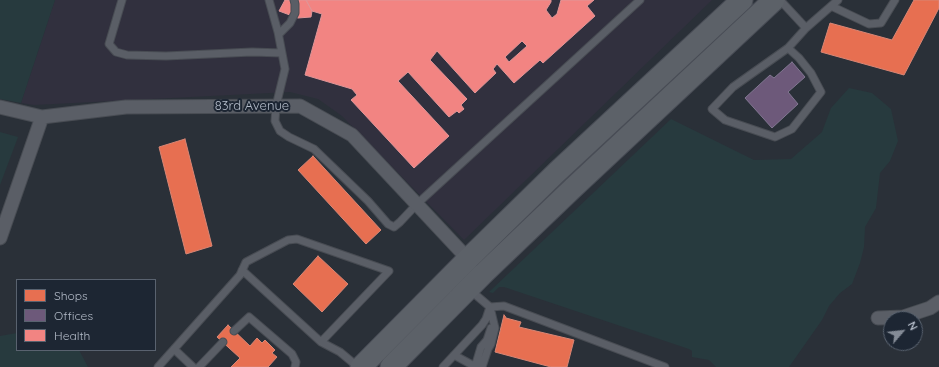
<!DOCTYPE html>
<html>
<head>
<meta charset="utf-8">
<style>
  body { margin:0 }
  #map { position:relative; width:939px; height:367px; overflow:hidden; background:#2a3038; font-family:Quicksand,sans-serif }
  canvas { display:block }
  .legend { position:absolute; left:16px; top:279px; width:140px; height:72px; box-sizing:border-box; background:#1d2633; border:1px solid #59626f; margin:0; padding:5px 7px; list-style:none; font-size:12px; color:#b4bcc9 }
  .legend li { display:flex; align-items:center; gap:8px; height:20px }
  .legend b { width:20px; border:1px solid #59626f }
  .north { position:absolute; left:883px; top:311px; width:40px; height:40px; box-sizing:border-box; background:#1d2633; border:1px solid #59626f; border-radius:50%; rotate:62deg; font-size:11px; font-weight:700; line-height:16px; text-align:center; color:#b4bcc9 }
  .north::after { content:''; display:block; margin:auto; width:14px; height:18px; background:#848b96; clip-path:polygon(50% 0,100% 100%,50% 72%,0 100%) }
</style>
</head>
<body>
<div id="map">
<canvas width="939" height="367"></canvas>
<ul class="legend">
<li><b style="height:11px;background:#e76f51"></b>Shops</li>
<li><b style="height:11px;background:#6d597a"></b>Offices</li>
<li><b style="height:11px;background:#f28482"></b>Health</li>
</ul>
<div class="north">N</div>
</div>
<script>
const ctx = document.querySelector('canvas').getContext('2d');
ctx.lineJoin = 'round';
function fillPath(path, color) {
  ctx.fillStyle = color;
  ctx.fill(path, 'evenodd');
}
function poly(rows) {
  const path = new Path2D();
  for (const r of rows) {
    path.moveTo(r[0], r[1]);
    for (let i = 2; i < r.length; i += 2) path.lineTo(r[i], r[i + 1]);
  }
  return path;
}
function trace(path, color, width, dash) {
  ctx.strokeStyle = color;
  ctx.lineWidth = width;
  ctx.lineCap = dash ? 'butt' : 'round';
  ctx.setLineDash(dash || []);
  ctx.stroke(path);
}
function label(font, color, halo, rows, align = 'center') {
  ctx.font = font + ' Quicksand,sans-serif';
  ctx.lineWidth = 4;
  ctx.setLineDash([]);
  ctx.textBaseline = 'middle';
  ctx.strokeStyle = halo;
  ctx.fillStyle = color;
  for (const [text, x, y, turn = 0] of rows) {
    ctx.save();
    ctx.translate(x, y);
    ctx.rotate((+turn || 0) * Math.PI / 180);
    ctx.textAlign = isNaN(turn) ? turn : align;
    if (halo) ctx.strokeText(text, 0, 0);
    ctx.fillText(text, 0, 0);
    ctx.restore();
  }
}
fillPath(poly([
  [55,0,712,0,464,240,342,116,318,99,290,92,34,105,21,103]
]), '#31303e');
fillPath(poly([
  [0,0,55,0,21,103,0,99],
  [849,88,872,93,891,109,898,141,890,161,880,173,876,208,865,227,864,247,860,263,852,284,840,293,829,306,822,320,789,367,716,367,709,360,692,357,692,351,689,349,504,287,499,287,493,293,489,292,671,119,754,160,791,159,822,132,831,108],
  [0,132,18,137,0,185],
  [17,333,17,350,79,350,88,367,0,367,0,336]
]), '#273a3e');
const shops = poly([
  [914,0,939,0,939,8,904,75,821,52,830,23,892,40,914,0],
  [185,139,212,246,186,254,159,147,185,139],
  [313,156,381,230,366,244,298,170,313,156],
  [318,256,348,284,322,312,293,284,318,256],
  [504,315,505,316,506,318,521,322,519,327,574,340,567,367,551,367,495,352,504,315],
  [228,325,250,346,257,338,262,343,265,340,275,350,272,353,277,357,268,367,231,367,240,358,217,337,228,325]
]);
fillPath(shops, '#e76f51');
trace(shops, '#d88675', 1);
const offices = poly([
  [792,62,805,77,788,92,798,104,772,128,745,98,770,75,774,78,792,62]
]);
fillPath(offices, '#6d597a');
trace(offices, '#827792', 1);
const health = poly([
  [285,0,306,0,312,11,311,17,298,18,279,11,285,0],
  [306,0,551,0,551,2,546,10,552,18,557,14,561,0,594,0,587,6,595,16,543,63,540,60,514,83,497,64,493,69,496,73,475,93,437,51,430,60,467,99,461,105,464,109,459,113,457,111,449,117,408,72,398,81,449,136,414,168,351,100,357,95,352,89,305,75,322,14,312,11,306,0],
  [522,41,527,46,509,62,505,57,522,41]
]);
fillPath(health, '#f28482');
trace(health, '#df9597', 1);
const service = poly([
  [122,0,109,44,116,52,127,55,166,56,252,52,282,53],
  [269,0,278,32,285,69,276,106,275,121,280,131,289,137,314,149,368,201,388,224,394,227,400,222,417,204,640,0],
  [780,0,806,28,838,0],
  [831,6,869,24,881,23,895,0],
  [279,34,290,23,295,13,295,4,294,0],
  [788,48,799,58,811,73,821,92,792,129,775,137,725,120,712,109,733,87,788,48,806,28],
  [242,270,321,342,340,352,358,367],
  [234,331,249,317,292,354,296,362,295,367],
  [174,349,193,367],
  [454,355,476,367],
  [158,367,240,275,246,262,288,240,297,239,389,271,321,342],
  [199,367,223,342],
  [443,367,482,325,486,319,490,307,470,290],
  [475,367,481,347,487,340,491,328],
  [482,367,488,349,491,344,495,328,490,307,504,306,665,367]
]);
const minor = poly([
  [0,107,42,117,126,107,300,106,352,135,468,259],
  [0,238,42,117],
  [878,318,903,317,930,308,939,302]
]);
const primary = poly([
  [361,367,468,259,557,172,742,0],
  [391,367,483,274,573,188,774,0]
]);
trace(service, '#484c53', 9);
trace(minor, '#484c53', 15);
trace(primary, '#484c55', 23);
trace(service, '#5a5e66', 7);
trace(minor, '#5a5e66', 13);
trace(primary, '#5c6168', 21);
label('13px', '#b4bcc9', '#1d2633', [
  ["83rd Avenue",252,106]
]);
</script>
</body>
</html>
